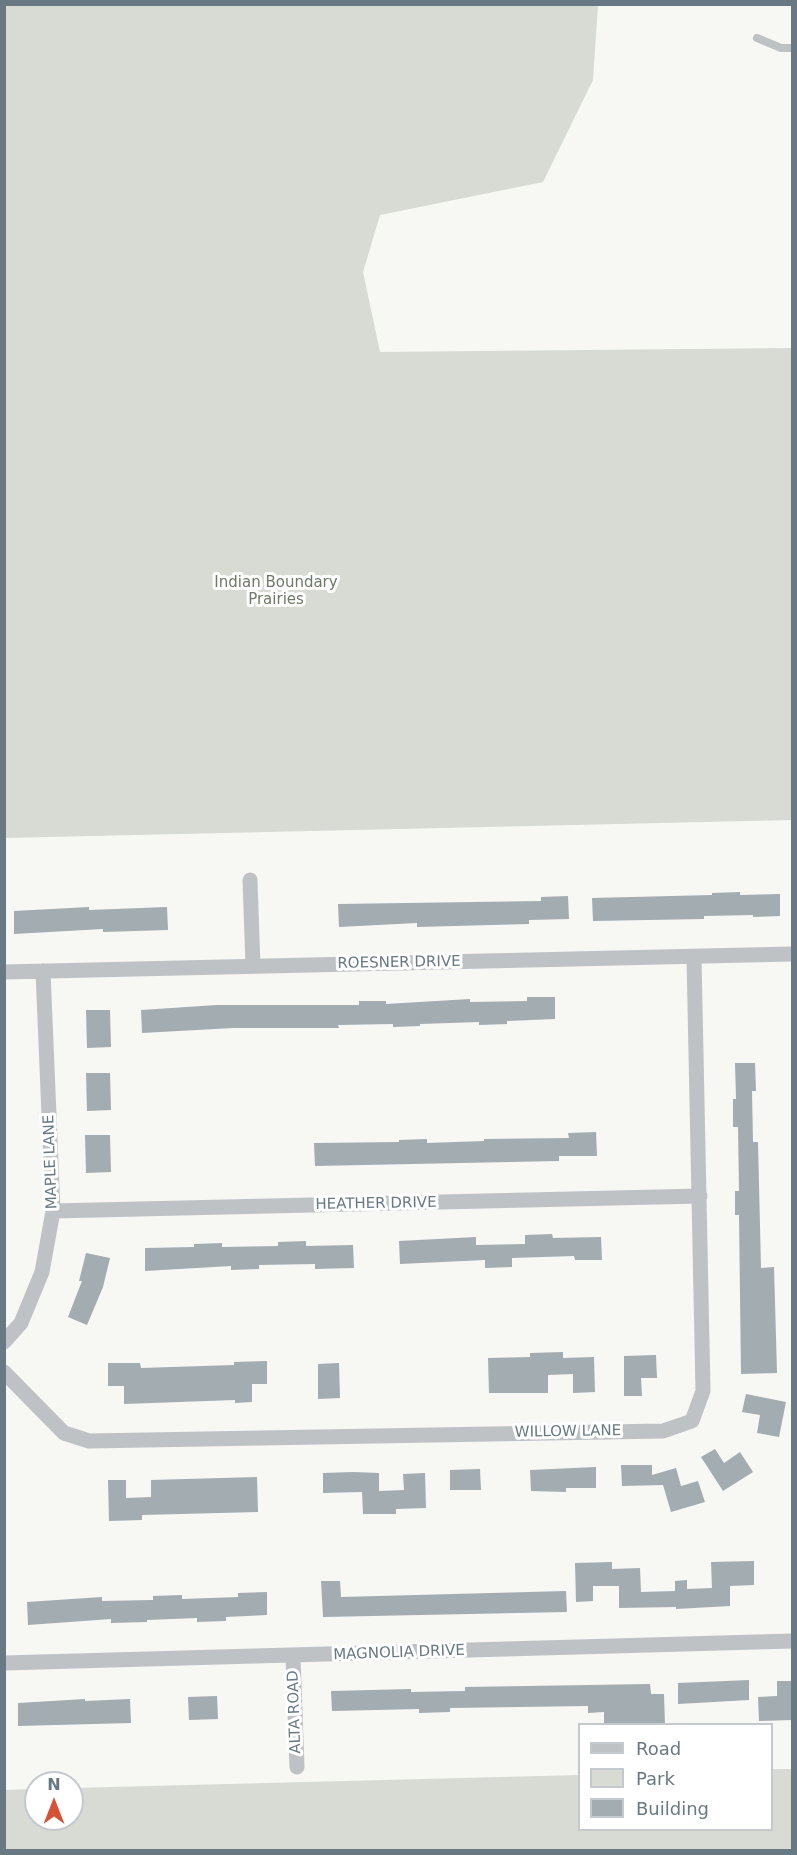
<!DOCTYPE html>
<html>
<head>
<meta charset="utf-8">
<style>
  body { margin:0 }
  #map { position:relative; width:797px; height:1855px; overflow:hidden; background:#f7f7f4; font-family:"DejaVu Sans",sans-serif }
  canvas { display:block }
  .frame { position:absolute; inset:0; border:6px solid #687983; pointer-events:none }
  .legend { position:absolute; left:578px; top:1723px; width:195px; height:108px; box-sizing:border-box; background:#fff; border:2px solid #c3c9cd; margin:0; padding:8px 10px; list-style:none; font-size:18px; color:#687983 }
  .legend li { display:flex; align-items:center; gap:12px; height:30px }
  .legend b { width:30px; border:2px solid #c3c9cd }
  .north { position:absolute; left:24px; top:1771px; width:60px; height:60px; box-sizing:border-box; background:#fff; border:2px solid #c3c9cd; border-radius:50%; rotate:0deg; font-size:16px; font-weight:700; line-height:24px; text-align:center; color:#687983 }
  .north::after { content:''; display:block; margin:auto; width:21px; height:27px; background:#d65135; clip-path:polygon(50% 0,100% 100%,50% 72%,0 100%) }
</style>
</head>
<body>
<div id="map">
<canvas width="797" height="1855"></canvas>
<div class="frame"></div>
<ul class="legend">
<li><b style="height:8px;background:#bec2c5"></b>Road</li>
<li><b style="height:16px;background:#d7dbd4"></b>Park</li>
<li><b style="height:16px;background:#a3acb1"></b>Building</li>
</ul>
<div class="north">N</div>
</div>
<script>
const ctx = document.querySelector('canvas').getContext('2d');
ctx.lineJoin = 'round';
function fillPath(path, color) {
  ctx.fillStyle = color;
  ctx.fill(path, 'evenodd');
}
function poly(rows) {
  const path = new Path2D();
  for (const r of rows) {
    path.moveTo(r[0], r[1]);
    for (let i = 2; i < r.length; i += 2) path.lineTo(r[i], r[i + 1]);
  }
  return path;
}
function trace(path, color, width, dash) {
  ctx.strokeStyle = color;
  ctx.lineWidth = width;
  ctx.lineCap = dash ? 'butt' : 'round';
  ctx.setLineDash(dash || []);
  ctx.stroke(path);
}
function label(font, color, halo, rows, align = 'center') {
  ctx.font = font + ' "DejaVu Sans",sans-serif';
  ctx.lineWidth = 6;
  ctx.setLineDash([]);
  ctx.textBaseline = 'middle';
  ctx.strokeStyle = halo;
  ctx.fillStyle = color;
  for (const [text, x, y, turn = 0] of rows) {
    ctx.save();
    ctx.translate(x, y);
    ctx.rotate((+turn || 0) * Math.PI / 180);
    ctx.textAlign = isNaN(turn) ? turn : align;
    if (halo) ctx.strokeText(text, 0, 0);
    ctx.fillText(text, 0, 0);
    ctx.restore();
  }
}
fillPath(poly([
  [5,4,598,5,593,80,543,182,380,215,363,272,380,352,792,348,792,820,5,838],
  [772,1769,792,1769,792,1850,5,1850,5,1790,36,1789,36,1819,72,1819,72,1788,579,1775,580,1830,772,1830]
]), '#d7dbd4');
fillPath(poly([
  [740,892,740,895,780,894,780,916,753,917,753,915,704,916,704,919,593,921,592,898,712,895,712,893],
  [568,896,569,919,529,920,529,924,417,927,417,923,339,927,338,904,541,901,541,897],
  [89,907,89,910,167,907,168,930,103,932,103,929,14,934,14,911],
  [527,997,555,997,555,1019,507,1021,507,1024,479,1025,479,1022,420,1024,420,1026,393,1027,393,1024,338,1025,339,1028,233,1028,142,1033,141,1010,217,1005,359,1005,359,1001,386,1001,386,1004,470,999,470,1002,527,1001],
  [86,1010,110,1010,111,1047,87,1048],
  [735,1063,755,1063,756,1091,752,1091,753,1142,758,1142,761,1268,774,1267,777,1373,741,1374,739,1215,735,1215,735,1191,739,1191,738,1127,733,1127,733,1099,736,1099],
  [86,1073,110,1073,111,1110,87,1111],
  [596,1132,597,1156,559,1156,559,1161,315,1166,314,1143,399,1142,399,1140,427,1139,427,1143,484,1141,484,1139,569,1138,568,1133],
  [85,1135,110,1135,111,1172,86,1173],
  [552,1234,553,1238,601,1237,602,1260,575,1260,574,1256,512,1258,512,1267,485,1268,485,1260,400,1264,399,1241,476,1237,476,1245,525,1244,525,1235],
  [306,1241,306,1246,353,1245,354,1268,315,1269,315,1264,259,1265,259,1269,231,1270,231,1266,145,1271,145,1248,194,1247,194,1244,222,1243,222,1247,278,1246,278,1242],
  [86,1253,110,1258,103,1287,87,1325,68,1317,82,1281,79,1281],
  [563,1352,563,1358,594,1357,595,1392,573,1393,573,1374,548,1375,548,1393,489,1393,488,1358,530,1357,530,1353],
  [656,1355,657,1378,641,1378,642,1396,624,1396,624,1356],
  [267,1361,267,1384,252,1384,252,1402,235,1403,235,1400,124,1404,124,1386,108,1386,108,1363,140,1363,141,1368,234,1365,234,1362],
  [339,1363,340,1398,318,1399,318,1364],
  [746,1394,786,1402,779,1437,757,1433,760,1415,742,1412],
  [715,1449,724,1463,740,1452,753,1472,723,1491,701,1457],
  [621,1465,652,1465,652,1475,676,1468,681,1486,698,1481,705,1502,671,1512,663,1485,622,1486],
  [596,1467,596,1488,566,1488,566,1492,531,1491,530,1470],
  [480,1469,481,1490,450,1490,450,1470],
  [353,1472,379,1473,379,1491,404,1490,403,1474,425,1473,426,1508,396,1509,396,1514,363,1514,362,1492,323,1493,323,1473],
  [257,1477,258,1512,142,1515,142,1520,109,1521,108,1480,126,1480,126,1498,151,1497,151,1480],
  [754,1561,754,1585,730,1586,730,1606,676,1609,676,1607,619,1608,619,1586,593,1586,593,1601,576,1602,575,1563,612,1562,612,1569,640,1568,641,1592,675,1591,675,1581,687,1580,687,1589,712,1588,711,1562],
  [321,1581,340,1581,341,1597,566,1591,567,1612,323,1617],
  [267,1592,267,1615,226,1617,226,1621,197,1622,197,1618,147,1620,147,1622,111,1623,111,1619,28,1625,27,1602,102,1597,102,1601,153,1600,153,1596,182,1595,182,1599,238,1597,238,1593],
  [749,1680,749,1700,678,1704,678,1683],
  [777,1681,792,1681,792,1720,759,1721,758,1697,777,1696],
  [650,1684,651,1694,664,1694,665,1725,604,1725,604,1712,588,1713,588,1706,450,1708,450,1712,419,1713,419,1709,332,1711,331,1691,411,1689,411,1692,465,1691,465,1687],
  [217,1696,218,1719,189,1720,188,1697],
  [85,1699,85,1701,130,1699,131,1723,18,1726,18,1703]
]), '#a3acb1');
trace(poly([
  [757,38,781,48,792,48]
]), '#bec2c5', 8);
trace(poly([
  [250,880,253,966],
  [4,972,792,954],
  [53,1211,700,1196],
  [4,1342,21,1323,42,1272,53,1211,43,971],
  [4,1372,64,1433,89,1441,663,1431,692,1421,703,1391,694,957],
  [293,1657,297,1767],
  [4,1663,792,1641]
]), '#bec2c5', 15);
label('15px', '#6c7a67', '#fff', [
  ["Indian Boundary",276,583],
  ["Prairies",276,600]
]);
label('15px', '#687983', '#fff', [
  ["ROESNER DRIVE",399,963,-1],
  ["MAPLE LANE",51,1162,-92],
  ["HEATHER DRIVE",376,1204,-1],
  ["WILLOW LANE",568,1432,-1],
  ["MAGNOLIA DRIVE",399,1653,-2],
  ["ALTA ROAD",295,1712,-92]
]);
</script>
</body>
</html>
